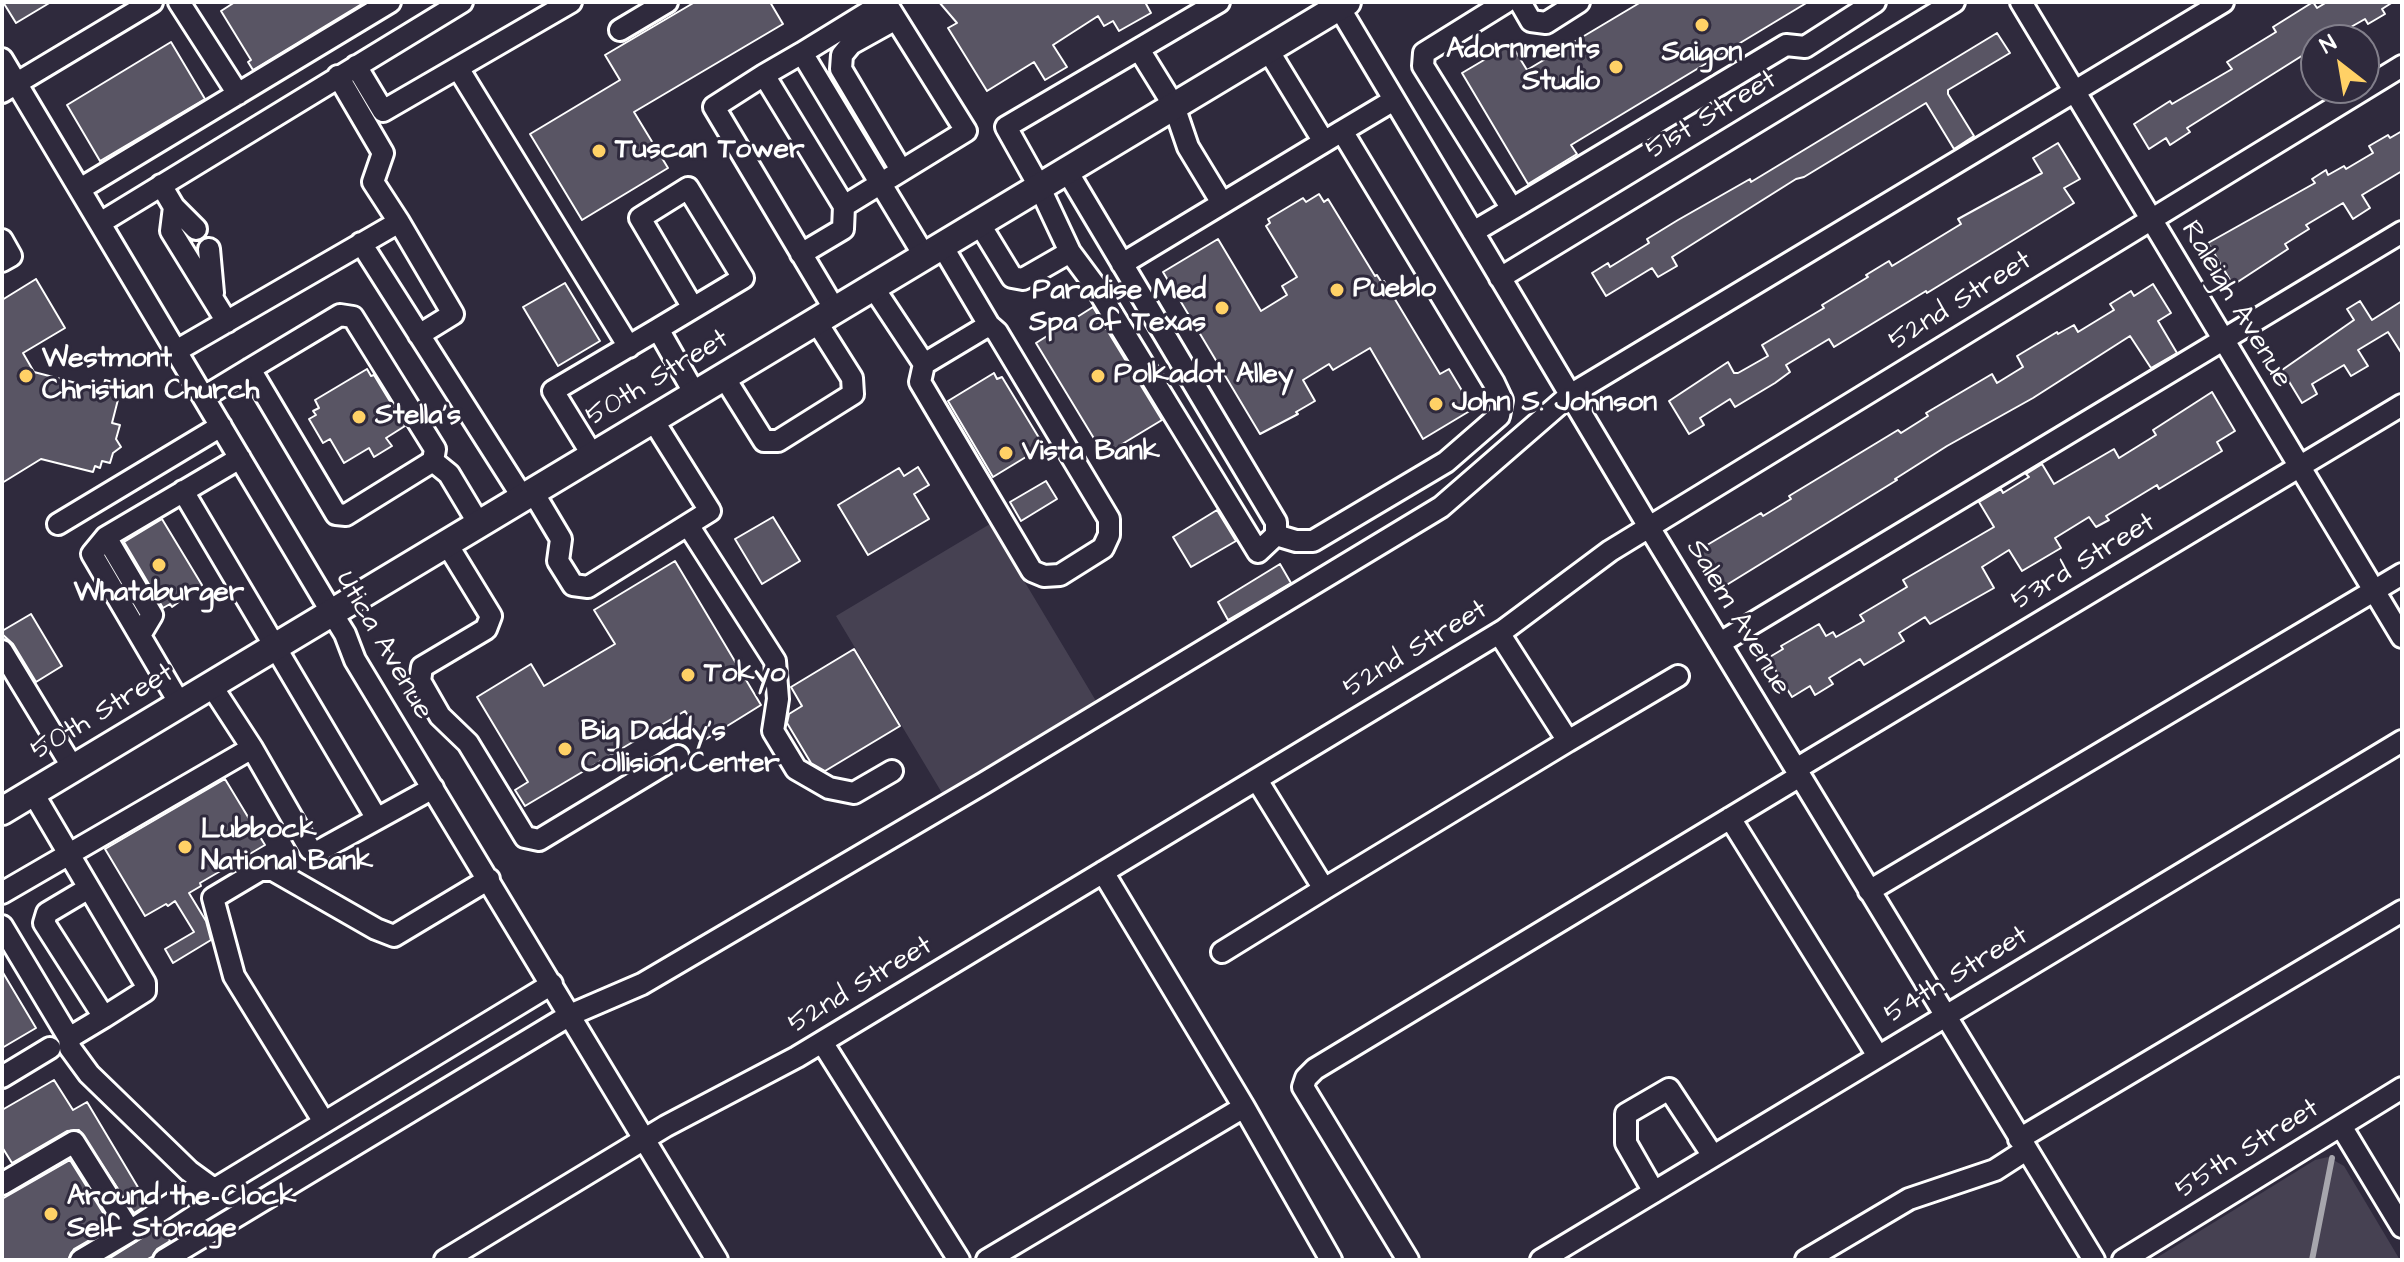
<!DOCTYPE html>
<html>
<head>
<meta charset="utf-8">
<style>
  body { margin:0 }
  #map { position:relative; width:2404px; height:1262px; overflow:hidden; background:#2f2a3d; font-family:"Architects Daughter",sans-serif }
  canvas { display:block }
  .frame { position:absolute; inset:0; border:4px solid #fff; pointer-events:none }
  .north { position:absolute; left:2300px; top:24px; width:80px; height:80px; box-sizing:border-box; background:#2f2a3d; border:2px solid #827f8b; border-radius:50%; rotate:329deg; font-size:22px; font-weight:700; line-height:32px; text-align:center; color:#fff }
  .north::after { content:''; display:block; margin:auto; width:28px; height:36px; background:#ffd166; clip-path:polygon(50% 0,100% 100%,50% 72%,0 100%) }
</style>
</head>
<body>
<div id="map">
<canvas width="2404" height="1262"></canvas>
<div class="frame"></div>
<div class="north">N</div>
</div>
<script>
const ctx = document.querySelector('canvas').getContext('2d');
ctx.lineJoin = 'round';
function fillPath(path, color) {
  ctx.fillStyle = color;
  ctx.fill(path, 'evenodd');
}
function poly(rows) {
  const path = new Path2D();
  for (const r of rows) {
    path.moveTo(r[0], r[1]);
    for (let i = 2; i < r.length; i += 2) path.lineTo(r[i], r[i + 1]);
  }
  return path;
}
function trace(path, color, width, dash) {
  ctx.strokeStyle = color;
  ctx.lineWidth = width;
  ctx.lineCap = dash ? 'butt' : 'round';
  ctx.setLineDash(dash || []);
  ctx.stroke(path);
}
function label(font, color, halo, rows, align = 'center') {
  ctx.font = font + ' "Architects Daughter",sans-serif';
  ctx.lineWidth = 6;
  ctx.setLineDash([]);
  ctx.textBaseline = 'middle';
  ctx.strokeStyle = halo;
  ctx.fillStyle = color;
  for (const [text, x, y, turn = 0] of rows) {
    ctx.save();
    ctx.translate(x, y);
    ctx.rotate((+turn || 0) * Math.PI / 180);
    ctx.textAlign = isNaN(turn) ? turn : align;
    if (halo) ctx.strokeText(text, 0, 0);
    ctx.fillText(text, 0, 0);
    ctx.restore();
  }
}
fillPath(poly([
  [990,524,1096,701,942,793,836,616],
  [2328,1157,2344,1166,2400,1260,2153,1260,2315,1160]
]), '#464152');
trace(poly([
  [2312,1260,2332,1158]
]), '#a7a6ad', 6);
const building = poly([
  [3,2,51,2,16,23,3,2],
  [235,2,365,2,253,70,248,62,251,60,221,11,235,2],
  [695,2,770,2,783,24,634,112,668,168,582,220,530,134,620,80,605,55,695,2],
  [939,2,1145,2,1151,13,1119,31,1113,21,1104,26,1098,16,1053,45,1067,67,1045,80,1034,62,987,91,948,28,957,23,939,2],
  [1641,2,1808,2,1571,145,1577,154,1528,184,1462,73,1511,44,1527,70,1641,2],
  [2313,2,2317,8,2327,2,2393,2,2382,9,2385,14,2368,24,2365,19,2328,40,2316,40,2316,47,2187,128,2190,132,2170,145,2166,138,2149,149,2134,124,2170,101,2172,104,2232,69,2227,62,2276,32,2273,27,2313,2],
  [1997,33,2010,53,1948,90,1948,94,1974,136,1954,149,1926,103,1804,177,1796,179,1672,257,1677,266,1658,277,1652,268,1606,296,1592,273,1608,263,1610,267,1649,243,1647,239,1678,220,1750,179,1751,182,1997,33],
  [171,42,205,99,100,161,67,105,171,42],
  [2402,131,2402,171,2362,195,2370,208,2353,219,2343,203,2306,225,2309,229,2285,244,2288,249,2233,285,2208,243,2315,183,2312,179,2326,170,2328,175,2344,166,2346,169,2373,153,2369,146,2388,135,2390,138,2402,131],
  [2058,143,2080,179,2064,188,2074,203,1927,293,1926,291,1834,347,1829,339,1786,365,1790,372,1775,383,1735,407,1730,399,1700,418,1704,425,1689,434,1669,401,1728,362,1734,373,1738,373,1768,356,1762,345,1824,308,1822,305,1868,277,1866,275,1889,261,1892,266,1961,224,1958,219,2042,173,2033,158,2058,143],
  [1319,194,1324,202,1328,199,1375,276,1377,275,1382,283,1384,281,1440,374,1449,369,1473,409,1423,439,1370,348,1333,370,1329,364,1303,380,1315,401,1296,412,1298,414,1260,434,1163,272,1218,239,1261,311,1287,295,1282,286,1297,277,1266,226,1270,223,1268,219,1303,198,1306,202,1319,194],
  [36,279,65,328,23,353,34,372,103,390,105,380,122,384,112,423,120,425,116,439,121,447,113,453,110,463,102,461,100,468,95,466,93,472,41,459,2,483,2,300,36,279],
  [565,283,600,341,558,366,523,307,565,283],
  [2153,284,2171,313,2158,321,2177,353,2151,368,2130,336,2033,398,1947,446,1895,479,1897,480,1720,589,1697,551,1761,513,1763,516,1791,499,1789,496,1898,430,1901,433,1928,416,1926,413,1992,374,1997,383,2023,367,2017,356,2057,332,2058,334,2074,325,2078,332,2114,310,2110,304,2131,291,2134,296,2153,284],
  [2360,301,2372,320,2402,301,2402,354,2388,332,2358,350,2368,366,2351,376,2344,365,2312,384,2317,394,2302,403,2282,370,2354,320,2347,309,2360,301],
  [1093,307,1162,420,1104,455,1036,343,1093,307],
  [367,369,371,376,374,375,405,426,386,438,392,446,374,457,369,448,344,463,330,439,323,443,309,419,316,415,313,411,319,408,315,400,367,369],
  [994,373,997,379,1002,377,1044,446,993,477,948,401,994,373],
  [2212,392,2235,431,2217,442,2222,451,2159,489,2157,485,2106,516,2109,520,2096,527,2089,517,2055,538,2061,548,2022,571,2009,550,1982,567,1994,588,1930,624,1925,617,1899,633,1904,641,1864,665,1860,659,1829,678,1833,684,1815,695,1810,686,1792,697,1768,658,1783,649,1781,646,1819,624,1826,636,1833,632,1836,637,1864,621,1860,615,1907,587,1903,580,1994,527,1979,502,2001,489,2003,493,2029,477,2026,474,2042,464,2054,484,2114,449,2119,458,2156,435,2153,430,2212,392],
  [918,467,929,485,914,494,929,519,868,555,838,505,899,468,904,476,918,467],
  [1046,481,1057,499,1021,521,1010,502,1046,481],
  [1217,510,1236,541,1191,567,1173,537,1217,510],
  [773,517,800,561,762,584,735,539,773,517],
  [162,519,202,585,172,607,170,604,163,608,124,542,162,519],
  [675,561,761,705,703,741,685,711,525,806,515,790,528,782,477,697,531,664,544,686,615,644,594,610,675,561],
  [1280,564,1291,583,1228,620,1218,602,1280,564],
  [31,614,62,666,36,682,13,644,2,634,2,631,31,614],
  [854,649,900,726,825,771,811,763,787,723,789,714,802,706,791,687,854,649],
  [225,779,265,845,200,883,201,886,189,893,206,921,211,940,173,963,165,949,194,932,175,901,168,906,166,904,145,916,105,849,225,779],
  [2,971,36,1028,2,1048,2,971],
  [54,1080,73,1110,87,1102,148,1204,134,1213,79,1130,67,1131,12,1163,2,1147,2,1110,54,1080],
  [70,1160,112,1227,74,1249,68,1260,2,1260,2,1199,70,1160],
  [161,1226,170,1241,157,1249,152,1257,146,1260,107,1260,161,1226]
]);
fillPath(building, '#595564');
trace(building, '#fff', 2);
const minor = poly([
  [179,2,238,94],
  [1336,2,1649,527,2094,1260],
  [1520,2,1531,21,1546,23,1579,2],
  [2021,2,2402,637],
  [896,19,851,44,842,55,841,69,901,170],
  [620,30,667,2],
  [1268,50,1324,142],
  [1140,51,1174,106,1188,147,1222,203],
  [802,53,885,2],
  [2,59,332,613,345,634,355,660,717,1260],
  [356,66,383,111,571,2],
  [458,68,629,347],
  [764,75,844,206],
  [2,92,152,2],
  [1067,171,1276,522,1276,535,1258,552,1096,287,1070,252],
  [161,185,174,207,171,231,227,322],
  [80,189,390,2],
  [174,207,196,229],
  [1512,209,1786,45,1805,47,1875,2],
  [399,222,453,314,419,335],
  [100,223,462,2],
  [979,223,1012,277,1023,279,1070,252,1039,186,1006,127,1219,2],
  [1473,232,1512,209,1423,66,1424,53,1506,2],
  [2,240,11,256,2,261],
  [361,243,523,498],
  [209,249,213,293],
  [801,254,843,229,844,206,966,131,886,3],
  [1122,264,1342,131],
  [1500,278,1954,2],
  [873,287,924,364,989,325,941,244],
  [835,310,714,107,764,75,802,53,925,257],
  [658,329,743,278,688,188,640,218,693,308],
  [176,351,399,222,373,182,383,153,338,76],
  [924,364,920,382,1032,571,1044,576,1060,575,1103,548,1109,535,1109,519,997,332,989,325],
  [724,377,764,441,778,441,853,394,852,378,816,321],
  [204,397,250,369,340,315,353,317,435,449,433,461,346,515,336,514,250,369],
  [593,456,553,391,658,329,695,394],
  [433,461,449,474,479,524],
  [183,491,377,819],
  [533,492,561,539,558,561,573,585,588,587,710,511,653,420],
  [58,524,221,426],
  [688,525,775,661,778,699,773,731,796,769,829,788,854,793,892,771],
  [1276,535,1296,541,1313,541,1446,462,1499,416,1502,400,1494,383,1342,131,1394,100],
  [106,537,152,615,140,635],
  [447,544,491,616,486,629,422,667,420,681,440,716,468,743,525,837,539,840,678,756],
  [1720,643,2402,232],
  [2,651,73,768],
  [180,704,92,554,106,537,240,458],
  [1568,741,1678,676],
  [252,748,310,849,317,852,433,788],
  [1796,769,2402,405],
  [1257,780,1324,889,1568,741,1499,633],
  [33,793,89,888,47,913,44,923,104,1017,69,1038],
  [1730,818,1878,1056],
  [89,888,145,983,145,991,104,1017],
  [1869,891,2402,574],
  [2,893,252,748,211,685],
  [2,926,69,1038,70,1048,89,1074,189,1171,211,1187,218,1187,552,984],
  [1222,952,1324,889],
  [822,1042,959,1260],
  [2,1077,50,1048],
  [1244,1107,1331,1260],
  [324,1122,234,976,213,898,260,870,273,870,376,929,394,936,489,879],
  [2341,1126,2402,1227],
  [2019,1139,2402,911],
  [2,1184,74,1142,130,1231,81,1260],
  [1654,1192,1626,1143,1626,1114,1669,1089,1713,1156],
  [130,1231,203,1183],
  [164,1260,570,1015,642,984,984,783,1441,507,1570,395,2223,2],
  [445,1260,666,1126,797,1057,1504,630,1610,551,2402,66],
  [987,1260,1244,1107,1103,872],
  [1408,1260,1303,1087,1306,1078,1315,1069,1800,776],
  [1541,1260,2402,741],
  [1806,1260,1909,1199,1995,1170,2026,1150],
  [2123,1260,2402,1088]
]);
const major = poly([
  [2,811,1347,2]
]);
trace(minor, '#fff', 26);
trace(major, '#fff', 32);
trace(minor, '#2f2a3d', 20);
trace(major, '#2f2a3d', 26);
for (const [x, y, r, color] of [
  [1702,25,8,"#ffd166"],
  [1616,67,8,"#ffd166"],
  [599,151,8,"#ffd166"],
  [1337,290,8,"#ffd166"],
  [1222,308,8,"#ffd166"],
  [26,376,8,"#ffd166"],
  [1098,376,8,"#ffd166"],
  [1436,404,8,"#ffd166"],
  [359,417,8,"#ffd166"],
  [1006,453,8,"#ffd166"],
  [159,565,8,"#ffd166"],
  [688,675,8,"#ffd166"],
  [565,749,8,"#ffd166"],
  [185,847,8,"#ffd166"],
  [51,1214,8,"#ffd166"]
]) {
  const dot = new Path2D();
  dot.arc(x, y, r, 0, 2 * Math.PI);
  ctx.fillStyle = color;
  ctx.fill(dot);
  trace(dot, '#2f2a3d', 3);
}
label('bold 28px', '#fff', '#2f2a3d', [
  ["Adornments",1600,51,"right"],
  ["Studio",1600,83,"right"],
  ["Saigon",1702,54,"center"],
  ["Tuscan Tower",615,151],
  ["Pueblo",1353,290],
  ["Paradise Med",1206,292,"right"],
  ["Spa of Texas",1206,324,"right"],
  ["Westmont",42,360],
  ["Christian Church",42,392],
  ["Polkadot Alley",1114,376],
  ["John S. Johnson",1452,404],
  ["Stella's",375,417],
  ["Vista Bank",1022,453],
  ["Whataburger",159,594,"center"],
  ["Tokyo",704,675],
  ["Big Daddy's",581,733],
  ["Collision Center",581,765],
  ["Lubbock",201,831],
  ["National Bank",201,863],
  ["Around the Clock",67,1198],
  ["Self Storage",67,1230]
], 'left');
label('28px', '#fff', '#2f2a3d', [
  ["51st Street",1712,116,-31],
  ["52nd Street",1961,302,-32],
  ["Raleigh Avenue",2235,305,59],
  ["50th Street",658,379,-31],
  ["53rd Street",2084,563,-31],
  ["Salem Avenue",1737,618,59],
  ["Utica Avenue",383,646,60],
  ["52nd Street",1416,650,-31],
  ["50th Street",103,713,-31],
  ["54th Street",1957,976,-31],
  ["52nd Street",861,986,-31],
  ["55th Street",2248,1150,-32]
]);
</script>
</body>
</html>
